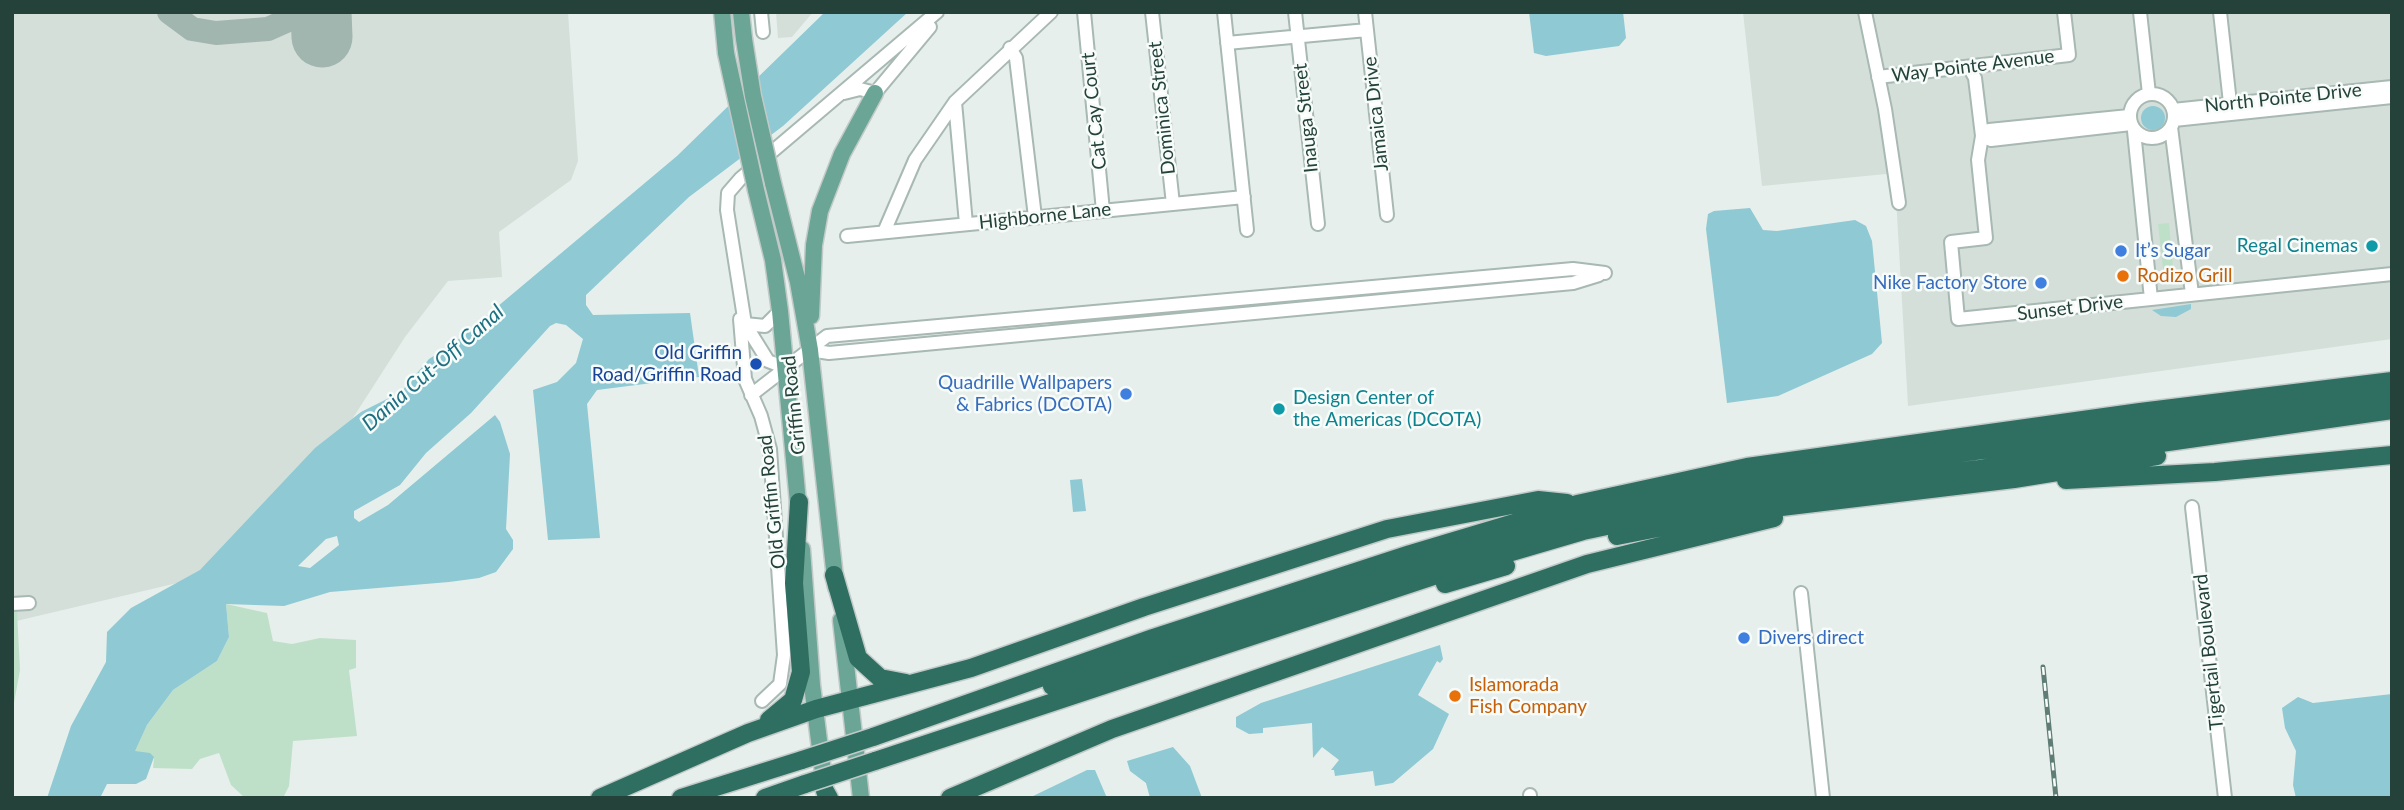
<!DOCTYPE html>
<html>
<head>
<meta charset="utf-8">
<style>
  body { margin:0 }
  #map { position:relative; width:2404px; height:810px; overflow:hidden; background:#e6efeb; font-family:Lato,sans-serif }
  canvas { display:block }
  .frame { position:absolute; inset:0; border:14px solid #24423a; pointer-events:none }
</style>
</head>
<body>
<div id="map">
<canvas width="2404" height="810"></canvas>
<div class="frame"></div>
</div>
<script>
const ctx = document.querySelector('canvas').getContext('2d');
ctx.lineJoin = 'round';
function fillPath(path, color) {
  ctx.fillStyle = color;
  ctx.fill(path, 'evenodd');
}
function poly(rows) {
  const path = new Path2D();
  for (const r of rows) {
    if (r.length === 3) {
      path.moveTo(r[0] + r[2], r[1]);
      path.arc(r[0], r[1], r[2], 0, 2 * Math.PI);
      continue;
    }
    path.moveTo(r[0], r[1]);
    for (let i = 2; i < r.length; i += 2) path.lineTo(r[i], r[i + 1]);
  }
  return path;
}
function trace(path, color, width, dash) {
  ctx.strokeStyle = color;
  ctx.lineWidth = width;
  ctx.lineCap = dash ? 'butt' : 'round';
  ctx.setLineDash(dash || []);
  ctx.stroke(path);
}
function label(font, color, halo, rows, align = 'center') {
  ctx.font = font + ' Lato,sans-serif';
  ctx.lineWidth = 5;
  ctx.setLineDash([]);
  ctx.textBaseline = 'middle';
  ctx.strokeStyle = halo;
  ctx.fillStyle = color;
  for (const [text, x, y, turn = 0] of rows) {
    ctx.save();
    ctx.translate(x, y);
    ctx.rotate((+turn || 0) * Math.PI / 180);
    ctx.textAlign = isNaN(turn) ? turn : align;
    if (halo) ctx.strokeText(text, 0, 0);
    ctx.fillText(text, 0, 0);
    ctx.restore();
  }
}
fillPath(poly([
  [12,12,568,12,578,161,571,180,499,232,502,277,448,281,405,337,340,438,203,577,12,622],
  [776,12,813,12,792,37,778,38],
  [1743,12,2392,12,2392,339,1908,406,1895,180,1886,174,1762,186]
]), '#d4dfda');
fillPath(poly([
  [2169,223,2174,277,2164,278,2158,224],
  [226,604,267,613,273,641,292,644,320,638,356,640,356,668,349,670,357,736,293,741,289,786,283,798,245,798,231,785,219,753,200,759,192,769,153,768,154,758,134,752,147,725,173,690,217,661,229,637],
  [17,611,20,670,12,714,12,612]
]), '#bfe0c8');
fillPath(poly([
  [825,12,908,12,783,126,689,197,586,295,586,305,593,315,690,313,699,377,597,390,587,404,600,538,548,540,533,390,557,382,576,363,583,339,566,325,556,323,550,326,471,413,426,453,400,485,354,511,354,518,359,522,388,505,495,415,500,422,510,454,506,529,513,540,513,549,496,572,479,578,449,582,330,592,284,606,226,604,229,637,217,661,173,690,147,725,135,751,150,753,154,757,146,779,136,784,107,784,100,798,47,798,71,726,106,662,107,632,131,608,200,570,315,448,361,412,401,392,429,359,454,343,677,156],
  [337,536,339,545,310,568,298,566,326,539],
  [1529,12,1623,12,1626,38,1619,46,1546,56,1534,53],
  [2153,118,12],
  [1750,208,1763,230,1777,231,1855,220,1866,226,1872,241,1882,343,1872,354,1778,396,1727,403,1706,229,1708,214,1714,211],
  [2191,304,2191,309,2176,317,2161,316,2152,310],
  [1082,479,1086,511,1073,512,1070,480],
  [1440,645,1443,659,1440,663,1437,661,1418,695,1449,714,1433,749,1393,783,1375,786,1373,771,1335,776,1334,770,1331,770,1339,760,1322,747,1313,758,1312,723,1263,728,1263,733,1249,734,1236,727,1236,717,1261,703],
  [2392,694,2392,798,2296,798,2293,785,2296,751,2285,728,2282,708,2298,697,2313,703],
  [1173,747,1190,766,1202,798,1150,798,1146,783,1130,771,1127,761],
  [1087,770,1095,770,1107,798,1029,798]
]), '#8ec9d4');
trace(poly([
  [169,12,192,29,216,33,268,29,286,21,296,12]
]), '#a2b6b0', 24);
trace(poly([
  [321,12,322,37]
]), '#a2b6b0', 61);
const minor = poly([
  [761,12,763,32],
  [1084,12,1103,211],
  [1152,12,1173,204],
  [1224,12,1247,230],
  [1295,12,1318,224],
  [1365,12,1387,215],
  [1865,12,1885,109,1899,203],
  [2140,12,2149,94],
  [2220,12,2230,103],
  [1227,43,1367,30],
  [1010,48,1016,58,1035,217],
  [1969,67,1975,78,1982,136,1978,160,1986,238,1951,242,1958,319,2392,274],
  [1878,77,2069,55,2064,12],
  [844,93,860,89,875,93,930,27],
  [2152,116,22],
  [955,102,966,224],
  [2173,110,2392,87],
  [2174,120,2392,97],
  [2171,127,2192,294],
  [2134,131,2151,299],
  [1982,136,1991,140,2131,124],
  [1982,136,1989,130,2129,116],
  [884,232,915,160,955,102,1051,12],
  [847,236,1244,197],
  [740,319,745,379,761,416,770,449,784,655,780,684,762,701],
  [745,324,765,326,780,311],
  [810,350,829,353,1573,283,1599,275],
  [786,368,768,361,745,324,727,210,728,193,741,178,937,12],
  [751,395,827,336,1573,269,1605,273],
  [2192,507,2225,798],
  [1801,593,1823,798],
  [12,604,29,603],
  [1530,795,1530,798]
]);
const major = poly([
  [722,12,726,53],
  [741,12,744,39],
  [773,183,798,282,810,350,836,587],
  [756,190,773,260,780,311,799,513],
  [811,316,814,245,820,211,842,154,875,93],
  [802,549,812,685,825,788],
  [841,620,861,798]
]);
const highway = poly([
  [2066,480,2215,472,2392,455],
  [1617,536,1740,512,2014,479,2157,456],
  [834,575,858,658,880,678,906,683],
  [1445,584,1506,566],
  [1052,686,1521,532,1755,479,2392,398],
  [769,720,793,700,801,672,794,583,799,502],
  [873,737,1153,638,1410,554,1577,504,1747,467,2140,412,2392,381],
  [875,761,1467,565,1583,531,1756,495,1979,469,2392,410],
  [825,791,829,798],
  [600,798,748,733,816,709,971,668,1144,607,1387,529,1538,500,1567,503],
  [681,798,802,760],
  [765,798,805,784],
  [950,798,1112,729,1587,564,1774,518]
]);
trace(minor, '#a8b8b2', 16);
trace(major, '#c2cac8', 19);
trace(highway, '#c2cac8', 21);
trace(minor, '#fff', 12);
trace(major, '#6aa596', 16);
trace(highway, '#2f6f62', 18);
const rail = poly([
  [2043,667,2056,798]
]);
trace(rail, '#5f7d75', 5);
trace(rail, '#f7fbf9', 2.5, [8]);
const majorBridge = poly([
  [744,39,753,96,773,183],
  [726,53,756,190]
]);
const highwayBridge = poly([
  [802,760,873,737],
  [805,784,875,761]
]);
trace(majorBridge, '#c2cac8', 19, []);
trace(highwayBridge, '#c2cac8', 21, []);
trace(majorBridge, '#6aa596', 16);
trace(highwayBridge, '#2f6f62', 18);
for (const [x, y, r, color] of [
  [2372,246,7,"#0f9aa8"],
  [2121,251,7,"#3f7fe0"],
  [2123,276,7,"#e8710a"],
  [2041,283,7,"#3f7fe0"],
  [756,364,7,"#1a4fb4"],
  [1126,394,7,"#3f7fe0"],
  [1279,409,7,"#0f9aa8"],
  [1744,638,7,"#3f7fe0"],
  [1455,696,7,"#e8710a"]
]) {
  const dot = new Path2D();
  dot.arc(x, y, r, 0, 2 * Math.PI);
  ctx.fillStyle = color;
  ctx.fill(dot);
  trace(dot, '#f7fbf9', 2.5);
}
label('19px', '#24423a', '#f7fbf9', [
  ["Way Pointe Avenue",1973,66,-7],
  ["North Pointe Drive",2283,98,-6],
  ["Dominica Street",1162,108,-96],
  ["Cat Cay Court",1094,111,-96],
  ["Jamaica Drive",1376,114,-96],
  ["Inauga Street",1306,118,-96],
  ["Highborne Lane",1045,216,-6],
  ["Sunset Drive",2070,308,-7],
  ["Griffin Road",794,405,-96],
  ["Old Griffin Road",772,502,-96],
  ["Tigertail Boulevard",2209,652,-96]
]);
label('19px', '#0d838f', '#f7fbf9', [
  ["Regal Cinemas",2358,246],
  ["Design Center of",1293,398,"left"],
  ["the Americas (DCOTA)",1293,420,"left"]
], 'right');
label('19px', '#366cbe', '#f7fbf9', [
  ["It’s Sugar",2135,251],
  ["Nike Factory Store",2027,283,"right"],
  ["Quadrille Wallpapers",1112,383,"right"],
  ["& Fabrics (DCOTA)",1112,405,"right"],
  ["Divers direct",1758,638]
], 'left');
label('19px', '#c56008', '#f7fbf9', [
  ["Rodizo Grill",2137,276],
  ["Islamorada",1469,685],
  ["Fish Company",1469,707]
], 'left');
label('19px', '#164399', '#f7fbf9', [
  ["Old Griffin",742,353],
  ["Road/Griffin Road",742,375]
], 'right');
label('italic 21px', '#1c6f80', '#f7fbf9', [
  ["Dania Cut-Off Canal",433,368,-41]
]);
</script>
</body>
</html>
